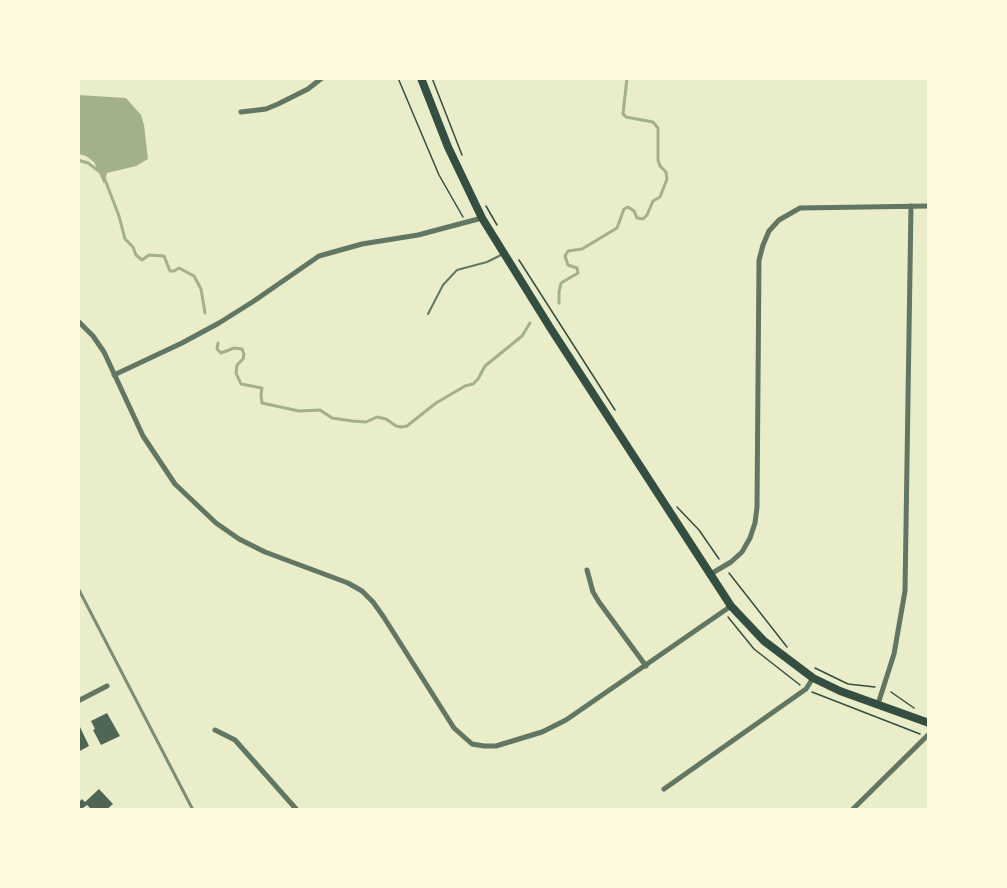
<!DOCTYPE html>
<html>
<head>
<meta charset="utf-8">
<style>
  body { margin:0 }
  #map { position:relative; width:1007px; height:888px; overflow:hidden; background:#e9edc9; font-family:"Source Sans 3",sans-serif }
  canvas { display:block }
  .frame { position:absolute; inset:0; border:80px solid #fefae0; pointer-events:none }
</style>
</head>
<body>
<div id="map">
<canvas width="1007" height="888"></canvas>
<div class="frame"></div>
</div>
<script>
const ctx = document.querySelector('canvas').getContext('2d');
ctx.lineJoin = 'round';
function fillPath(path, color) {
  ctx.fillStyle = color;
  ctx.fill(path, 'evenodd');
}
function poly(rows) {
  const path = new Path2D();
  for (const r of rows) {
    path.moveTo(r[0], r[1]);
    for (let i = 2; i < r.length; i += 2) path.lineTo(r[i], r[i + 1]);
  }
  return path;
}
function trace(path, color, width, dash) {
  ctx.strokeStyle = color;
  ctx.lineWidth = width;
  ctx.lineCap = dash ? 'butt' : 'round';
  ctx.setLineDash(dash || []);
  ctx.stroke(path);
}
fillPath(poly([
  [78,95,126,98,141,115,144,125,148,159,136,166,107,173,104,184,94,162,86,156,78,154]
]), '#a3b18a');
trace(poly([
  [78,160,88,163,100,172],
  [104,177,119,216,125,239,133,247,136,255,142,260,149,255,164,256,170,271,174,271,179,268,194,276,201,289,205,313],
  [559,303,559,292,561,283,578,273,577,268,568,265,565,256,568,251,582,249,617,228,624,209,628,207,634,211,637,218,643,219,647,215,653,201,660,197,667,179,666,172,660,166,658,160,658,128,653,122,626,117,623,114,627,78],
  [218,343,217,349,221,353,234,348,242,349,244,354,243,359,237,365,236,373,241,384,262,388,261,395,262,403,299,411,320,410,332,418,352,421,366,422,377,417,386,419,396,426,401,427,407,426,436,403,465,386,473,384,478,379,485,366,522,336,530,323]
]), '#a3b18a', 3);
fillPath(poly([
  [107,713,120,736,101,745,93,730,95,729,91,721],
  [80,727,89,746,78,752,78,728],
  [99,789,113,804,106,810,92,810,87,805,80,810,78,803,82,799,85,802]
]), '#4f6655');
trace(poly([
  [398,78,439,175,463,217],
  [432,78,462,155],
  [486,206,497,225],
  [519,260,615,410],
  [677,507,699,530,719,559],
  [729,573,787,647],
  [728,617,754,649,800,685],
  [815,668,848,684,875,687],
  [812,692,920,734],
  [891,692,914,708]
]), '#344e41', 1.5);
trace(poly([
  [428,314,443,285,457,270,487,262,501,255]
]), '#617663', 2);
trace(poly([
  [241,112,266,109,278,104,308,89,322,78],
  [78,321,93,336,104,352,143,436,175,484,216,523,239,539,265,552,348,583,362,591,373,602,383,616,454,728,472,744,484,746,496,746,542,732,566,720,731,606],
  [114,375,182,343,219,323,254,301,319,256,362,244,418,235,482,218],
  [587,570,593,592,599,602,646,666],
  [709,575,731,562,742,552,750,538,755,523,757,507,759,260,763,245,769,231,779,220,800,208,929,206],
  [78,701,107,686],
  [878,704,894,654,905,591,911,206],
  [215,730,235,740,297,810],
  [664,789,806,689,813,678],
  [852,810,929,734]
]), '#617663', 5);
trace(poly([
  [421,78,448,147,482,218,551,329,731,606,764,641,813,678,840,691,929,723]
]), '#344e41', 8);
trace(poly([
  [78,588,193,810]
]), '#7c8e77', 3);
</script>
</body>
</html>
